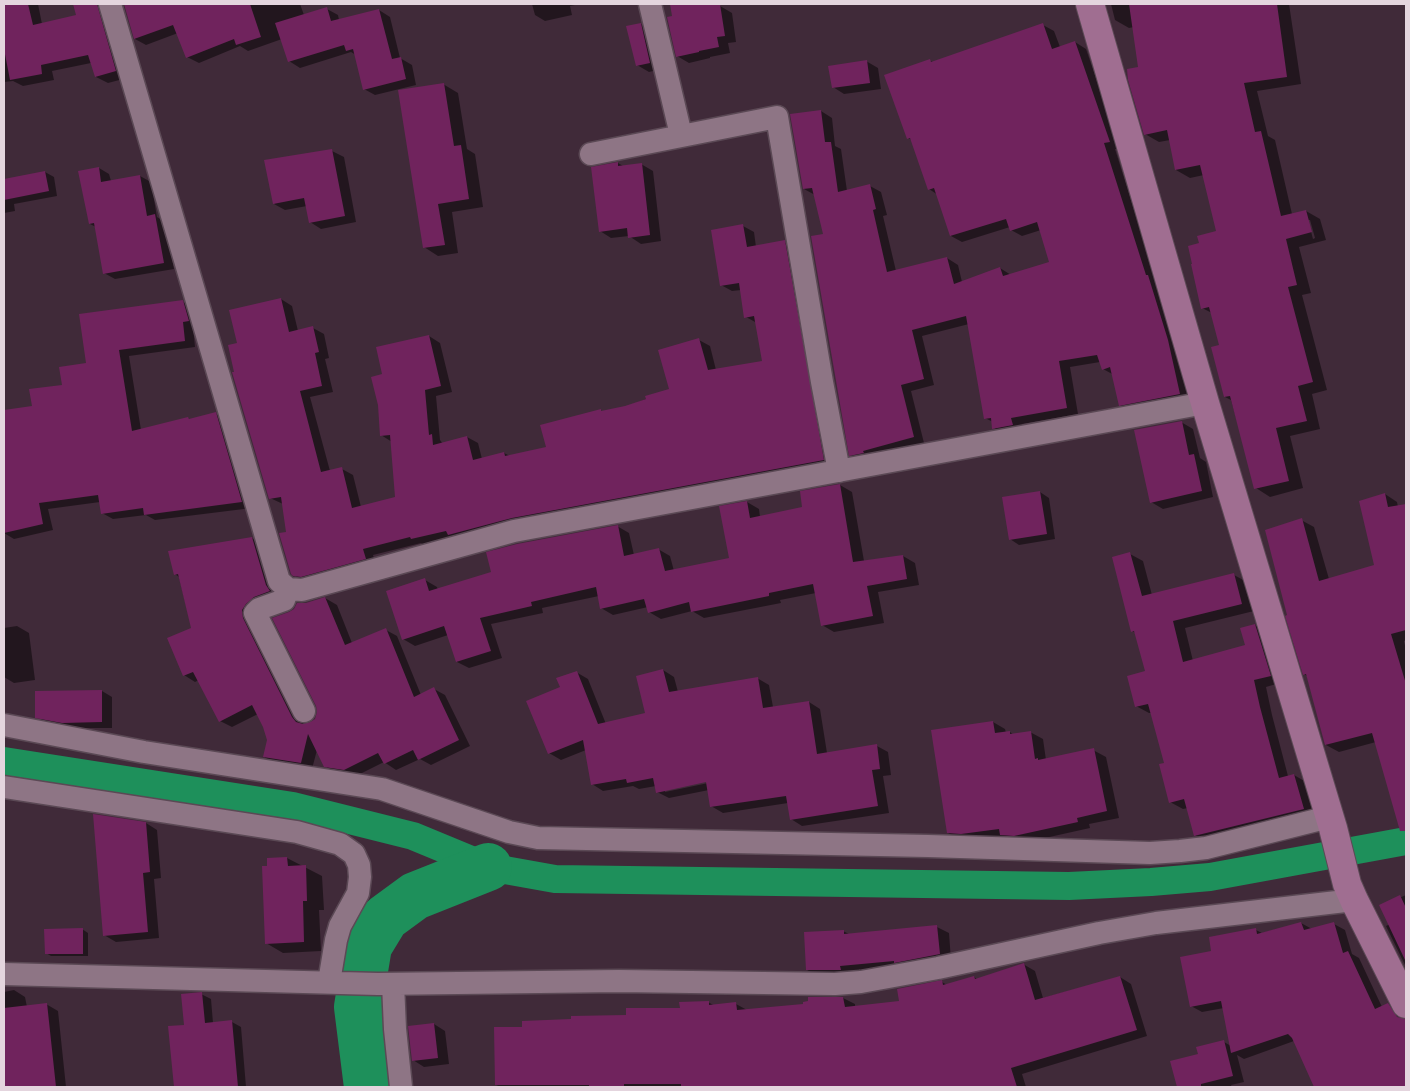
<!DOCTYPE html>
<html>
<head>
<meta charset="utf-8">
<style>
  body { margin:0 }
  #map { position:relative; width:1410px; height:1091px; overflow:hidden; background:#402a39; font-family:Spectral,serif }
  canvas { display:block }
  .frame { position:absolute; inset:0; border:5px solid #e4d5de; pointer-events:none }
</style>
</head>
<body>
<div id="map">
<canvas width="1410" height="1091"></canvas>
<div class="frame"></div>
</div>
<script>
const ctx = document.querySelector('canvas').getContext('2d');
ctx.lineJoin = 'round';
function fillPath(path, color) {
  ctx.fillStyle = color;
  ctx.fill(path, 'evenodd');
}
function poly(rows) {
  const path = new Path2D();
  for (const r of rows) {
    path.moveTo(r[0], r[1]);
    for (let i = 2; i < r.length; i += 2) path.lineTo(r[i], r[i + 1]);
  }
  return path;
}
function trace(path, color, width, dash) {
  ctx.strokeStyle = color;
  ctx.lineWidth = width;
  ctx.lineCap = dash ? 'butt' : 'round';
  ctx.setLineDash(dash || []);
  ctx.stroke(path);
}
fillPath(poly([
  [4,4,38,4,42,24,77,16,75,4,111,4,127,78,108,83,96,77,91,63,52,71,54,80,23,86,13,81,4,82],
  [131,4,300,4,304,15,327,9,338,15,339,20,379,10,390,17,400,58,412,65,416,85,375,95,364,89,356,55,351,52,300,68,289,61,282,39,248,51,240,46,199,63,187,57,178,33,146,45,135,39,126,6],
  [532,4,580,4,570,6,572,15,545,21,535,15],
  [1111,4,1289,4,1301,84,1257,91,1268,136,1275,140,1292,214,1306,211,1320,219,1326,240,1299,247,1311,293,1302,295,1327,390,1312,394,1320,429,1290,436,1303,488,1270,497,1256,488,1231,400,1225,397,1220,346,1212,313,1202,308,1200,244,1218,232,1204,175,1190,178,1176,170,1170,140,1159,142,1145,134,1140,68,1134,27,1129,28,1115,20],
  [1308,220,1310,220,1315,238,1313,239],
  [720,6,732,13,736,42,728,43,730,53,710,57,710,58,689,63,677,56],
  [641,24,652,31,661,69,649,72,637,65],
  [1043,25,1054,31,1060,47,1075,42,1086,49,1120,148,1115,149,1156,280,1191,400,1131,411,1120,405,1114,375,1103,369,1100,362,1070,367,1078,414,1022,424,1023,431,1005,435,994,428,993,422,985,418,969,324,922,336,934,385,911,391,924,443,862,461,851,455,824,235,815,195,804,189,821,111,832,118,835,146,841,149,847,191,870,186,881,192,887,215,883,216,896,271,947,258,958,265,962,282,1000,268,1011,275,1051,263,1041,230,1022,236,1011,230,1010,227,962,242,951,236,938,195,929,189,912,140,908,138,930,61,933,62],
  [866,61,878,68,881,89,844,94,833,87],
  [443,84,458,93,467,149,475,154,483,207,452,212,458,253,438,256,424,247],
  [332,151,344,157,356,222,321,229,310,222,307,206,285,210,274,204],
  [618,163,623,166,641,164,653,171,661,241,641,244,629,236,611,238,600,231],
  [99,168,109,174,111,181,140,176,151,182,157,217,165,222,174,269,115,279,104,273,96,227,90,224],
  [45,172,54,177,57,196,14,204,15,211,4,213,4,179,6,180],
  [743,226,754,232,756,247,784,242,795,248,834,466,453,537,423,545,421,543,373,555,376,565,306,582,294,575,283,504,270,498,235,373,238,344,281,299,292,306,298,331,313,328,324,334,329,358,325,359,333,392,310,397,330,471,342,469,353,475,361,507,397,498,392,442,381,435,383,375,429,336,440,343,452,392,436,396,440,440,443,444,467,437,478,443,482,459,504,453,510,456,547,448,600,410,603,412,625,407,670,390,699,340,710,346,716,370,764,362,757,323,746,317,741,290,732,291,721,285],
  [183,302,194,308,199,326,193,327,195,347,129,356,141,430,188,418,191,420,216,414,226,420,252,508,155,520,146,515,113,519,102,513,100,502,48,509,53,530,14,539,4,533,4,411,33,407,63,386,87,365],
  [1181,422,1193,429,1200,458,1206,462,1213,497,1163,509,1151,502],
  [840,485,852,492,864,561,903,556,915,563,919,585,878,592,884,623,834,632,822,625,816,593,780,600,781,603,704,618,692,611,661,619,649,612,648,607,613,615,601,608,599,596,542,608,543,613,491,624,502,658,469,668,457,662,448,635,415,646,403,639,425,580,437,587,438,590,492,573,617,526,629,533,634,555,658,549,670,556,674,571,731,559,747,502,759,509,760,517,803,508,801,492],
  [1040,492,1049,498,1055,539,1019,545,1010,539],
  [1385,494,1397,502,1398,507,1406,505,1406,640,1404,641,1406,650,1406,818,1397,812,1376,742,1339,752,1326,745,1307,676,1304,674,1301,520,1314,527,1329,579,1375,566],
  [252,538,264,545,278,592,254,626,304,725,316,719,318,712,289,613,306,604,325,598,337,605,352,643,386,630,397,636,421,695,434,689,445,695,470,746,431,765,420,759,396,770,384,762,356,776,336,773,325,766,317,750,312,769,275,763,264,757,268,740,265,727,258,714,232,727,220,721,199,680,195,682,184,675,192,629,179,577,175,574],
  [1130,554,1143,561,1152,595,1234,575,1247,582,1254,611,1185,628,1193,661,1246,646,1255,625,1268,632,1283,682,1266,687,1272,715,1288,776,1294,775,1306,782,1316,816,1207,843,1195,835,1188,808,1183,809,1170,802,1166,763,1151,713,1149,713,1136,706,1147,672,1136,633,1132,631],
  [17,626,29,633,35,680,14,683,4,677,4,628],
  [663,670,674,677,678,692,757,678,769,685,773,707,809,702,820,709,827,753,877,746,888,752,891,775,883,776,889,813,802,826,791,819,788,803,723,813,711,806,709,790,669,798,657,792,656,786,639,789,633,786,603,791,592,784,586,750,561,760,549,753,561,688,576,672,588,679,606,724,647,714],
  [712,780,713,782,665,792,665,789],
  [102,691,112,697,112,728,73,728,47,723,37,717],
  [993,722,1005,729,1006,733,1010,732,1014,735,1030,732,1043,739,1046,760,1093,750,1106,757,1119,818,1089,824,1090,828,1027,842,1013,841,1004,836,974,840,960,840,948,833,932,731],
  [146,823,157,830,161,878,154,879,159,938,116,942,104,935],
  [287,858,322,876,324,910,319,910,321,951,283,953,266,943],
  [1406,895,1406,967,1386,926,1390,924,1381,906],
  [1301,923,1312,929,1334,924,1345,930,1352,954,1359,958,1382,1007,1393,1013,1406,1042,1406,1087,1315,1087,1294,1041,1244,1059,1237,1055,1244,1082,1231,1085,1232,1087,1178,1087,1172,1062,1199,1055,1224,1042,1231,1046,1224,1008,1202,1012,1191,1006,1213,952,1256,930,1262,933],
  [937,927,949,933,951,960,819,976,807,970,843,931,849,934],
  [82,929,88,933,88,956,51,956,46,953],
  [1023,964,1035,971,1043,998,1120,977,1131,984,1147,1036,1022,1074,1026,1087,501,1087,496,1085,524,1028,681,1009,708,1002,715,1006,736,1004,747,1010,804,1005,843,998,855,1004,855,1008,900,1002,942,982,947,985,974,977,977,979],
  [14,990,25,997,27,1007,46,1004,58,1011,66,1087,4,1087,4,992],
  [201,994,211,999,213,1023,232,1022,241,1027,246,1087,175,1087,170,1028,185,1026],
  [434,1024,445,1031,449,1064,424,1067,413,1060]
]), '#0007');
trace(poly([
  [4,761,293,806,413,836,488,867,555,879,1069,886,1151,882,1210,877,1406,841]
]), '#1e905b', 28);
trace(poly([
  [368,1087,358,1007,368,946,385,918,415,896,488,867]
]), '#1e905b', 48);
fillPath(poly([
  [4,4,28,4,33,25,76,15,73,4,97,4,116,71,95,77,88,55,41,65,42,74,10,80,4,49],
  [124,4,250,4,261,37,236,45,234,39,186,58,173,25,134,39],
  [670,4,720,4,725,36,717,37,719,47,699,51,699,52,676,57,667,17,672,16],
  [1129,4,1277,4,1287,77,1244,83,1255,132,1261,131,1281,216,1306,210,1312,232,1286,239,1297,285,1288,287,1313,382,1298,386,1307,421,1276,428,1289,481,1254,489,1230,396,1224,397,1211,347,1219,345,1209,307,1201,309,1191,264,1192,264,1188,246,1199,243,1197,236,1216,231,1200,165,1175,170,1167,130,1144,135,1128,80,1127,69,1138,67],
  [327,7,331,21,379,9,392,59,401,57,406,79,363,90,353,49,346,51,344,45,288,62,275,23],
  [641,23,650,63,636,66,626,26],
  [1043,23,1052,49,1075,41,1110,142,1104,143,1146,275,1148,275,1168,340,1180,394,1119,406,1110,367,1102,370,1097,355,1059,361,1067,408,1011,418,1013,425,992,429,991,418,984,419,966,316,912,330,924,379,901,385,914,437,863,451,864,453,849,456,811,236,823,234,812,188,803,189,790,114,821,110,825,142,831,142,838,192,870,184,876,209,873,210,887,272,947,257,954,284,1000,267,1003,276,1049,262,1037,222,1010,231,1006,219,950,236,934,188,928,190,910,138,907,139,884,75,930,59,931,62],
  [867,60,870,83,832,88,828,66],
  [444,83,454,146,461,145,469,199,438,204,445,245,423,248,398,90],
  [332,149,345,216,309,223,304,198,273,204,264,160],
  [618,162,618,166,642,163,650,235,628,238,627,228,599,232,591,167],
  [99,167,101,182,140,175,147,216,155,214,164,263,103,274,94,223,89,224,78,171],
  [45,171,49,191,4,200,4,179],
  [743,224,747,247,785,240,824,460,512,518,448,535,446,531,411,539,410,537,363,549,366,559,301,577,293,576,291,574,279,533,286,532,281,497,269,499,232,372,234,372,228,345,237,343,229,310,281,298,289,332,313,326,319,352,315,353,322,386,300,391,321,472,342,467,352,508,395,497,390,435,380,436,378,405,371,377,382,374,376,347,429,335,441,386,425,390,429,435,432,434,433,445,467,436,473,460,504,452,505,456,546,447,540,425,601,409,601,411,625,406,646,399,645,396,669,389,658,350,699,338,708,370,762,361,754,316,744,318,739,283,720,286,711,230],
  [183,300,189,321,183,322,185,341,119,350,132,431,188,417,189,419,216,412,242,502,144,515,143,508,101,514,98,495,39,503,43,524,4,533,4,410,32,406,29,389,62,385,59,367,86,363,79,314],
  [1182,421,1189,455,1194,454,1202,491,1150,503,1134,430],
  [840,484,853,562,903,555,907,579,867,586,873,616,821,626,813,584,769,593,769,596,691,612,689,602,648,613,644,599,600,609,596,587,531,602,532,606,480,618,491,651,456,662,444,626,402,640,386,591,425,578,429,591,491,572,486,552,517,544,618,525,624,556,659,548,665,571,729,558,719,506,747,501,750,518,802,507,800,491],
  [1040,491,1047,534,1009,540,1002,497],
  [1385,493,1388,507,1406,504,1406,630,1391,634,1406,684,1406,831,1400,831,1372,733,1325,745,1306,674,1303,675,1285,616,1287,615,1265,530,1302,518,1319,581,1374,565,1359,501],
  [252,537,266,585,270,591,254,597,246,604,242,610,243,618,292,717,296,722,303,724,310,722,315,719,317,712,316,706,272,618,289,612,294,609,297,603,306,603,325,597,345,645,386,628,414,697,434,687,459,740,418,760,413,750,384,764,378,753,344,770,324,767,308,734,301,763,263,757,267,740,263,727,252,705,219,722,193,672,183,676,167,638,191,628,178,574,174,575,168,551],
  [1130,552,1142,596,1234,573,1242,604,1173,621,1183,662,1245,645,1240,628,1255,624,1271,676,1254,680,1260,707,1279,778,1294,774,1304,809,1194,836,1184,799,1169,803,1159,764,1164,763,1148,704,1135,707,1127,676,1145,671,1134,631,1131,632,1112,557],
  [663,669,669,692,758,677,763,708,809,701,817,754,877,744,880,769,872,770,878,806,790,820,786,796,710,807,706,782,656,793,653,778,627,783,626,779,591,785,583,740,548,754,526,701,560,687,556,678,577,671,598,724,645,713,636,676],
  [102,690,102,722,62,723,35,718,35,691],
  [993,721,995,733,1010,731,1010,734,1031,731,1035,759,1038,758,1038,760,1094,748,1107,811,1077,818,1078,822,1014,836,1000,835,999,829,961,834,947,833,931,730],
  [93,814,146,822,150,872,143,873,148,932,103,936],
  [287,857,288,866,306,865,307,901,303,901,304,942,265,944,262,866,267,866,267,858],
  [1400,895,1406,908,1406,962,1379,905],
  [1301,922,1304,930,1334,922,1343,953,1348,951,1375,1009,1388,1003,1397,1017,1406,1019,1406,1087,1314,1087,1292,1038,1288,1034,1231,1053,1221,1001,1190,1007,1180,957,1211,951,1209,937,1256,928,1257,934],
  [937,925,940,954,894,963,894,961,840,966,841,970,806,970,804,932,844,930,844,934],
  [83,928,83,954,45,954,44,929],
  [1024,963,1035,1000,1120,976,1137,1030,1011,1068,1017,1087,681,1087,681,1084,624,1084,624,1087,589,1087,589,1085,495,1085,494,1027,522,1027,522,1021,571,1019,571,1016,626,1015,626,1008,680,1008,679,1002,709,1001,709,1005,736,1002,737,1010,803,1004,803,1002,808,1001,808,997,843,997,845,1007,899,1001,897,989,942,980,943,985,974,976,975,979],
  [202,992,205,1023,232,1020,238,1087,174,1087,168,1026,184,1025,181,994],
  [47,1003,56,1087,4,1087,4,1008],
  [434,1023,438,1058,412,1061,408,1026],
  [1224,1040,1233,1076,1201,1084,1201,1087,1177,1087,1170,1061,1198,1054,1196,1047]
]), '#70235d');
const minor = poly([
  [110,4,279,581,288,589,302,590,514,531,1205,403],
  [650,4,681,135],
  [591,154,777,117,822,382,839,471],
  [288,589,284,600,259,609,255,613,304,711],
  [4,725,144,752,382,789,509,832,538,838,928,846,1150,853,1180,851,1206,848,1329,817],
  [4,787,297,832,340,844,354,854,359,865,360,877,358,893,340,926,336,940,329,982],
  [4,974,378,984,619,981,835,984,861,982,938,968,1099,933,1156,923,1354,900],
  [393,984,395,1029,401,1087]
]);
const secondary = poly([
  [1090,4,1205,403,1333,828,1347,884,1354,900,1406,1004]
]);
trace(minor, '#5b4955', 25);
trace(secondary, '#5b4955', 30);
trace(minor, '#8e7585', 22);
trace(secondary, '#a06e91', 28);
</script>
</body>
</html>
